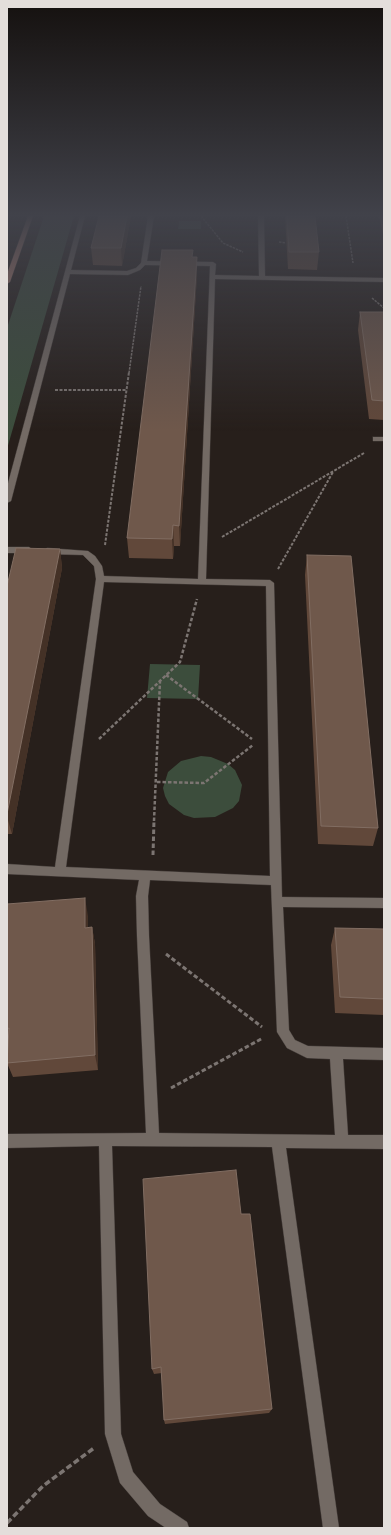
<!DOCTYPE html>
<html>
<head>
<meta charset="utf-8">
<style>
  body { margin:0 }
  #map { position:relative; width:391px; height:1535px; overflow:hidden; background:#271f1b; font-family:Roboto,sans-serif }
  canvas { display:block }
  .frame { position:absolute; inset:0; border:8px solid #e3dedb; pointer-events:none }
</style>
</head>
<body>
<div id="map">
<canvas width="391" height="1535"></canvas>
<div class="frame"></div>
</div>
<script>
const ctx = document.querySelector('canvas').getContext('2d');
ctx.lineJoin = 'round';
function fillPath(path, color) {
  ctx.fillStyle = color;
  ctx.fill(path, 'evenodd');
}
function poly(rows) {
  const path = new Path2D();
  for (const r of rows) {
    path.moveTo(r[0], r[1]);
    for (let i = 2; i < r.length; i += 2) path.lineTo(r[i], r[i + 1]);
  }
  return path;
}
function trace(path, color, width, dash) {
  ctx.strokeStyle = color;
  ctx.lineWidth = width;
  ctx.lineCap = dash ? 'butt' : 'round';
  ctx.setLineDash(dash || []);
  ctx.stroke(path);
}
fillPath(poly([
  [44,216,74,216,7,449,7,328],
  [179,221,201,221,201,229,178,229],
  [150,664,200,665,198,699,147,698],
  [201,756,211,757,228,764,235,770,242,785,239,801,233,808,215,817,194,818,184,815,169,804,165,796,163,788,168,772,181,761]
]), '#3c4d3c');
const minor = poly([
  [80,216,85,216,71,270,127,271,136,268,141,263,148,216,154,216,147,261,213,262,216,264,215,275,259,276,258,216,264,216,265,276,384,278,384,282,215,279,206,579,270,580,274,583,282,897,384,898,384,908,283,907,289,1030,295,1040,308,1046,384,1048,384,1060,343,1059,348,1135,384,1135,384,1149,286,1148,339,1528,323,1528,272,1147,112,1146,121,1434,133,1472,160,1504,187,1522,189,1528,166,1528,148,1516,120,1483,105,1434,99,1146,7,1148,7,1134,146,1133,137,936,136,896,139,880,7,874,7,864,55,867,96,579,94,566,83,555,47,554,43,551,47,548,88,551,95,556,102,566,104,576,198,579,210,266,145,265,140,270,128,275,70,274,11,501,7,503,7,487,80,216],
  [104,582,266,586,270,876,66,867,104,582],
  [150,880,271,885,277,1032,287,1048,307,1058,330,1059,335,1135,159,1133,149,936,148,896,150,880],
  [373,437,384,437,384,441,373,441,373,437],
  [7,547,29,547,33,550,29,553,7,553,7,547]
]);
const major = poly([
  [28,216,33,216,10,282,7,284,7,274,28,216]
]);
trace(minor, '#433c39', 1);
trace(major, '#433c39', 1);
trace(poly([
  [201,216,223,243,243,252],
  [346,216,353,263],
  [279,242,286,243],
  [372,298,384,308],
  [129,373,141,286]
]), '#7c7572', 1.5, [2.5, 1]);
trace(poly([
  [55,390,126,390],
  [222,537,364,453],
  [105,545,129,372],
  [278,569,333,472]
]), '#7c7572', 2, [3, 1.5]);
trace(poly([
  [166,675,252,739],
  [99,739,180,662,197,599],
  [157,782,204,783,253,745],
  [154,821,160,681]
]), '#7c7572', 2.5, [3.5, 2]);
trace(poly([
  [153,855,154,820],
  [166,954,262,1027],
  [171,1088,263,1038]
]), '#7c7572', 3, [4.5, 2.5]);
trace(poly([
  [7,1523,43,1486,94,1448]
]), '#7c7572', 3.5, [6, 3]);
fillPath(minor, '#736a64');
fillPath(major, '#c28b7b');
fillPath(poly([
  [99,216,131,216,122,266,93,265,91,248],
  [285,216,315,216,319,252,317,270,288,269],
  [379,216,384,216,384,239],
  [193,257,197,257,197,275,180,546,174,546,173,559,129,558,127,538],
  [360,312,384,312,384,420,369,419,358,330],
  [60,549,62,568,12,834,7,834,7,586],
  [307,555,378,828,373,846,318,844,305,575],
  [7,904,88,916,88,928,92,927,95,944,98,1070,13,1077,7,1063,8,1045,7,1044],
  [335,928,384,929,384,1015,335,1013,331,945],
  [241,1214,272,1409,269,1413,165,1424,164,1420,162,1373,154,1374,152,1369]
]), '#61483a');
fillPath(poly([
  [127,216,131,216,122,266,121,248],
  [197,257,197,275,180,546,179,526],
  [173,525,174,546,173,559,172,539],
  [60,549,62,568,12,834,7,817,7,814],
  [85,898,88,916,88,945,85,928],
  [92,927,95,944,98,1070,95,1055]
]), '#443126');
const building = poly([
  [99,216,127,216,121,248,91,248,99,216],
  [287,216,315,216,319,252,289,252,287,216],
  [162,250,193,250,192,257,197,257,179,526,173,525,172,539,127,538,162,250],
  [360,312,384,312,384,401,372,400,360,312],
  [16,548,60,549,7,814,7,586,16,548],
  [307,555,351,556,378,828,321,826,307,555],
  [85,898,85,928,92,927,95,1055,7,1063,9,1028,7,1029,7,904,85,898],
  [335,928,384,929,384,999,340,997,335,928],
  [236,1170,241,1214,250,1214,272,1409,164,1420,161,1367,152,1369,143,1179,236,1170]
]);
fillPath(building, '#6f584b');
trace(building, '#816d62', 1);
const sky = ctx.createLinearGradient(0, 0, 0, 431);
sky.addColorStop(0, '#15110f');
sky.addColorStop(0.5, '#41424a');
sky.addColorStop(1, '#41424a00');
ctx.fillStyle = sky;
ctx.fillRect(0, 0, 391, 431);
</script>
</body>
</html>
